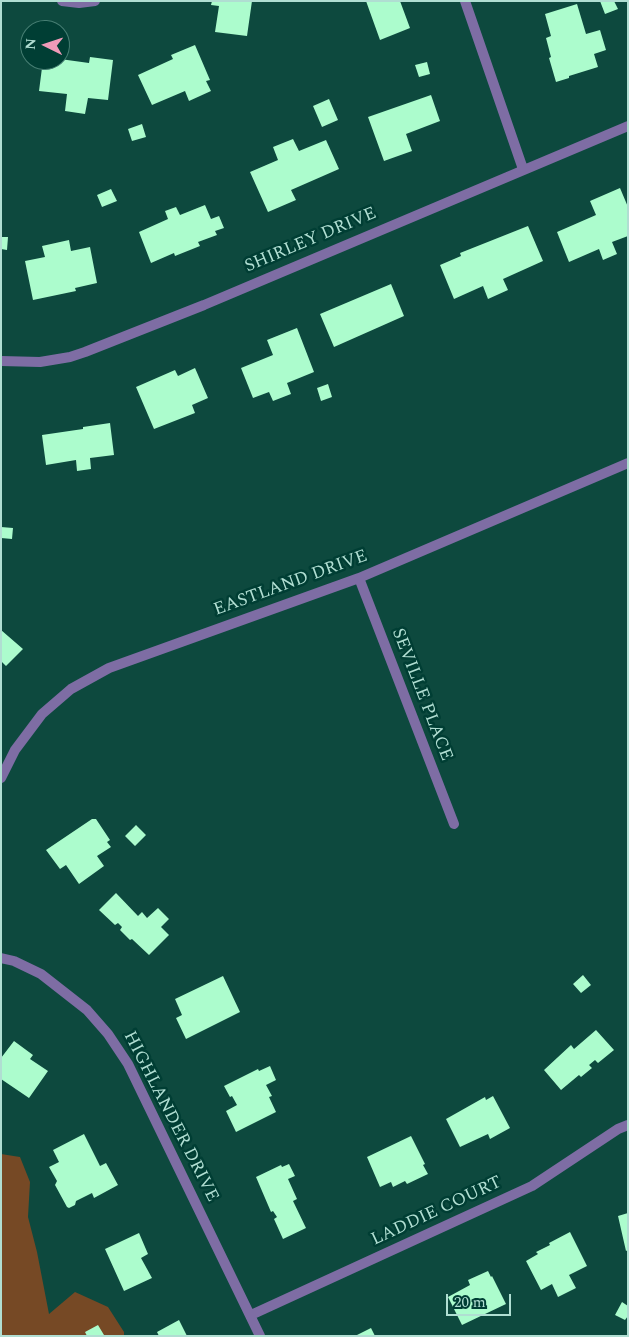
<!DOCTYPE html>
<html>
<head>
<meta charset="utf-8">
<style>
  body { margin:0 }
  #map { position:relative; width:629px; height:1337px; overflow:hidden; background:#0d493e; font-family:Spectral,serif }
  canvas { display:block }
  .frame { position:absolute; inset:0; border:2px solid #b0ded2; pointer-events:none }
  .north { position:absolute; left:20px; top:20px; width:50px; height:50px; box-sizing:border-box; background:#003e34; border:1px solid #467e73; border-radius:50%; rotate:274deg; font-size:14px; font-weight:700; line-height:20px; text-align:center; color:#b0ded2 }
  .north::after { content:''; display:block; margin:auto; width:18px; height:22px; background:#ef9ab8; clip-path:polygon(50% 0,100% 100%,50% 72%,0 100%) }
  .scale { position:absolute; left:446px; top:1294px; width:65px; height:22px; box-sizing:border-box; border:2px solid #b0ded2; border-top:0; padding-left:6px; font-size:15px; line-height:18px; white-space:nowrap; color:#b0ded2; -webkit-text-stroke:4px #003e34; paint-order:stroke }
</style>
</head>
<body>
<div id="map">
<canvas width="629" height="1337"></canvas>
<div class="frame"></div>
<div class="north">N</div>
<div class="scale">20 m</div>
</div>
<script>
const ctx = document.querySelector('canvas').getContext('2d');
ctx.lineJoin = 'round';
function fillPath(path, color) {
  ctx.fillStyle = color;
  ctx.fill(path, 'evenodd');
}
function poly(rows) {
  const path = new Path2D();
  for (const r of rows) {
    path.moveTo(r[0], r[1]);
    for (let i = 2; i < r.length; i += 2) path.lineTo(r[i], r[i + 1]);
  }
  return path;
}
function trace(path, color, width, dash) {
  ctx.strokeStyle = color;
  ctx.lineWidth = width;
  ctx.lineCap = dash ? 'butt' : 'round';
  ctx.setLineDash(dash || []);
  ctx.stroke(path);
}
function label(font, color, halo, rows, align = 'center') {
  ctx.font = font + ' Spectral,serif';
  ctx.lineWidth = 5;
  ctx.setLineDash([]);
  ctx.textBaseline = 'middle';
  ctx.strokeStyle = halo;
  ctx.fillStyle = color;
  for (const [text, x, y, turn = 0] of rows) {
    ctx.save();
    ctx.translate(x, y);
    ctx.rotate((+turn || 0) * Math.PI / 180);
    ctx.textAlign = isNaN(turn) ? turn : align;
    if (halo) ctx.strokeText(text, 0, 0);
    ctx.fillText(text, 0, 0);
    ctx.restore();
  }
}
fillPath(poly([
  [1,1154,20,1157,30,1182,28,1217,37,1252,49,1314,75,1292,108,1307,124,1332,124,1336,1,1336]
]), '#764925');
fillPath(poly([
  [212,1,252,1,247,36,215,32,219,6,211,5],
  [366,1,400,1,410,28,380,40],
  [600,1,614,1,618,9,605,14],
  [577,4,586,34,600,30,606,50,594,54,598,67,569,76,569,78,556,82,549,58,551,57,546,38,551,36,545,14],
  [195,45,210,80,206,81,211,91,189,101,185,91,152,105,138,75,173,59,171,55],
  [90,57,113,60,108,100,88,98,85,114,65,111,67,94,39,91,43,60,60,59,89,63],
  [427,62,430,74,419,77,415,65],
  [431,95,440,121,406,134,412,151,384,161,368,117],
  [329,99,338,120,322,127,313,106],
  [142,124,146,137,132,141,128,129],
  [293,139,299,151,326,140,339,169,291,190,296,200,268,212,250,172,278,160,273,147],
  [620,188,628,207,628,236,612,242,617,254,603,260,599,249,569,262,557,232,596,215,590,201],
  [111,189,117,201,102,207,97,195],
  [205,205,211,219,219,216,224,228,215,231,217,235,198,242,200,246,175,256,174,253,151,263,139,232,168,219,165,211,176,207,180,215],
  [528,226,543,261,503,279,508,290,488,299,483,286,454,299,440,265,461,256,460,253],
  [1,237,8,237,7,250,1,249],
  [69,240,71,251,90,247,97,283,75,288,76,291,33,300,25,261,45,257,42,246],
  [391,284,404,316,334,347,320,314],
  [297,328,314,372,287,383,291,394,273,401,269,392,253,398,241,368,273,355,267,340],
  [195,368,208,398,192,405,195,413,154,429,136,387,175,370,178,376],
  [328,384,332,397,321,401,317,388],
  [110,423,114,455,90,458,91,469,77,471,76,460,46,465,42,435,83,429,83,427],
  [1,527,13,528,12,539,1,538],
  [1,630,23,649,6,666,1,661],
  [92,819,96,819,110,840,107,842,111,847,97,856,104,866,79,884,66,865,60,869,46,850],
  [136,825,146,835,135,846,125,836],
  [116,893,138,916,142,912,147,918,158,908,169,919,161,927,169,935,149,955,132,939,130,940,120,930,122,927,118,923,115,925,99,910],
  [583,975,591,985,581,993,573,984],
  [223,976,240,1012,186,1039,176,1018,182,1015,175,999],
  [596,1030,614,1050,598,1063,595,1060,589,1065,592,1068,581,1077,579,1075,561,1090,544,1070,571,1045,574,1049],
  [14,1041,33,1055,30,1059,48,1071,29,1098,1,1079,1,1058],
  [270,1066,276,1080,266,1085,272,1096,269,1097,276,1112,236,1132,226,1111,237,1105,232,1096,230,1097,224,1086,258,1069,259,1071],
  [493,1096,510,1128,490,1139,488,1134,460,1147,446,1119,485,1097,486,1100],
  [84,1134,100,1166,106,1163,118,1185,94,1198,92,1193,76,1201,75,1205,69,1208,67,1207,55,1185,57,1181,49,1167,59,1162,53,1150],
  [411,1136,425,1164,423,1165,428,1174,407,1184,405,1181,393,1187,391,1182,380,1187,367,1157],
  [289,1164,295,1176,288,1179,297,1199,293,1201,306,1228,283,1239,274,1219,277,1217,273,1211,271,1212,256,1177,281,1165,282,1167],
  [628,1213,628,1250,626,1251,618,1216],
  [570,1232,587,1266,569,1275,576,1288,558,1297,552,1284,541,1290,526,1261,538,1254,536,1252,550,1245,549,1243],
  [139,1233,148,1254,141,1258,152,1278,124,1291,105,1249],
  [488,1271,491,1277,492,1276,506,1304,462,1325,448,1297,470,1285,468,1280],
  [622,1302,628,1306,628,1316,625,1320,615,1315],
  [179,1320,187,1336,159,1336,157,1332],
  [98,1325,104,1335,87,1336,85,1332],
  [371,1328,375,1336,355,1336]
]), '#acfccd');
trace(poly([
  [62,1,79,3,95,1],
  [465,1,523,169],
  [1,361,40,362,70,357,85,352,204,305,628,126],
  [359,578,454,824],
  [1,778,15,750,42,714,71,689,109,668,359,578,628,463],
  [1,958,14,961,41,974,87,1010,108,1034,128,1064,260,1336],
  [251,1315,532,1186,618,1129,628,1125]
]), '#7e6da4', 10);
label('18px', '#b0ded2', '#003e34', [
  ["SHIRLEY DRIVE",311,241,-23],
  ["EASTLAND DRIVE",291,584,-20],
  ["SEVILLE PLACE",421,695,69],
  ["HIGHLANDER DRIVE",170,1117,63],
  ["LADDIE COURT",437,1212,-25]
]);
</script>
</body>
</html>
